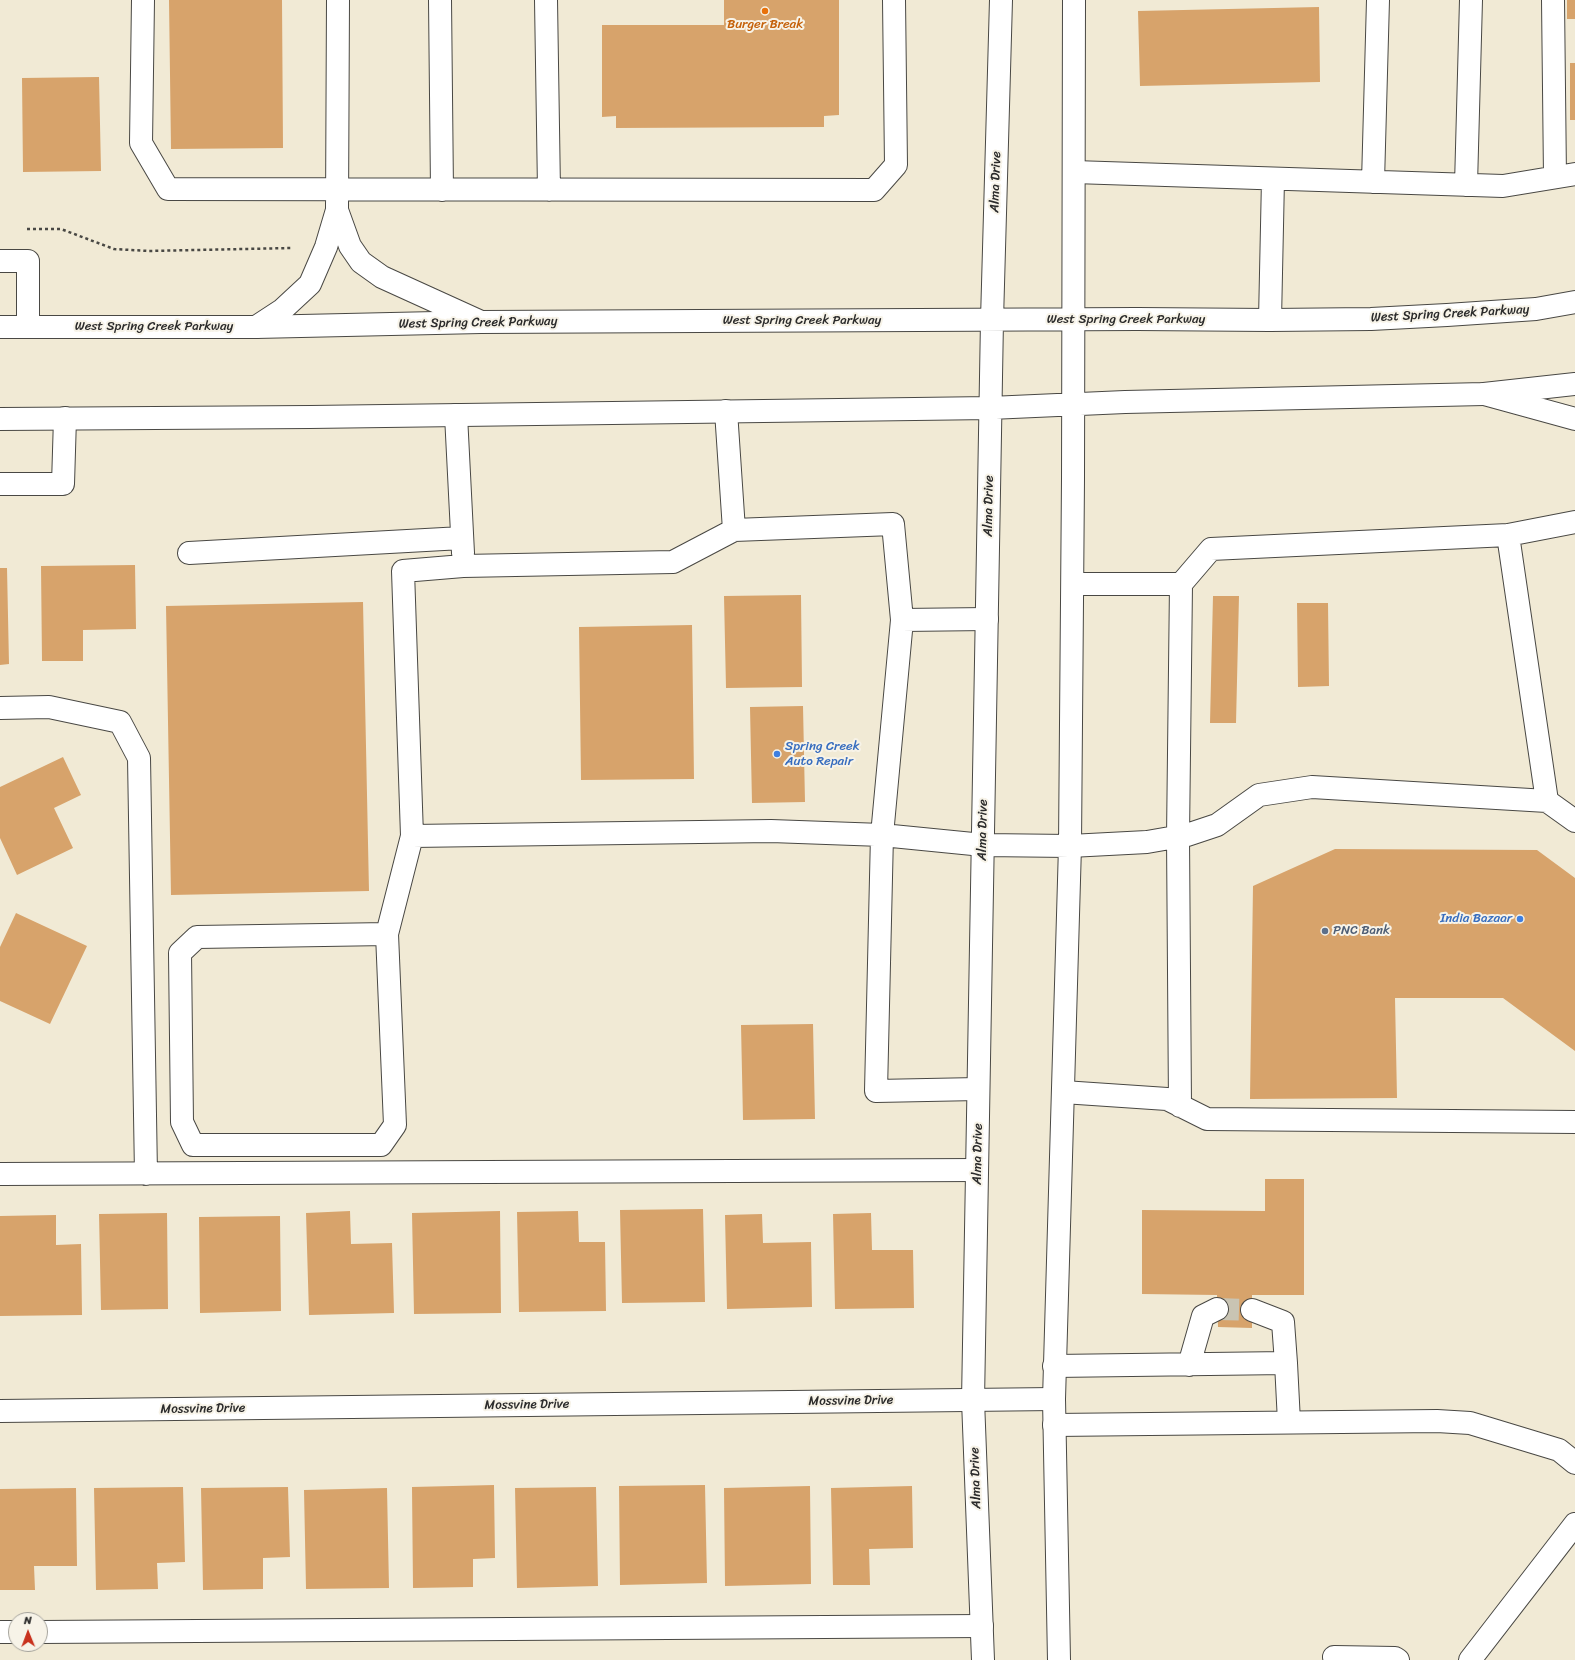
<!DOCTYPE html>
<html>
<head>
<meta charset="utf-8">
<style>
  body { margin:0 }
  #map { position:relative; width:1575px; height:1660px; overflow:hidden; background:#f1ead5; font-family:Sriracha,sans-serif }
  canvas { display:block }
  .north { position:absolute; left:8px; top:1612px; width:40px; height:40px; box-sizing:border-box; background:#f7f3e8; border:1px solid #a5a39c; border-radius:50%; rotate:359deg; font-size:11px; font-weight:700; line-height:16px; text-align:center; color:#2b2b2b }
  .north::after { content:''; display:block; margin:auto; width:14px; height:18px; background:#c8321e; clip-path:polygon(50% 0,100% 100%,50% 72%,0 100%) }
</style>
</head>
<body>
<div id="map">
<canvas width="1575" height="1660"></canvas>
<div class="north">N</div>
</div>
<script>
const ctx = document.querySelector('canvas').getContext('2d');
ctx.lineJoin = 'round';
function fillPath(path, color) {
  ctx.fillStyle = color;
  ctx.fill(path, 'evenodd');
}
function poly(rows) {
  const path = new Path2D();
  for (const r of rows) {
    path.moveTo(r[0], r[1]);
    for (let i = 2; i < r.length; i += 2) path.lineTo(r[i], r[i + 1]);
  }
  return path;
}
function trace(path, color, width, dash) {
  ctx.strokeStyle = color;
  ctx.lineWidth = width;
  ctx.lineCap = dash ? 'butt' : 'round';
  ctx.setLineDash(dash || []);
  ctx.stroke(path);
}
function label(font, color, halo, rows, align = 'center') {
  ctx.font = font + ' Sriracha,sans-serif';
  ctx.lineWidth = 4;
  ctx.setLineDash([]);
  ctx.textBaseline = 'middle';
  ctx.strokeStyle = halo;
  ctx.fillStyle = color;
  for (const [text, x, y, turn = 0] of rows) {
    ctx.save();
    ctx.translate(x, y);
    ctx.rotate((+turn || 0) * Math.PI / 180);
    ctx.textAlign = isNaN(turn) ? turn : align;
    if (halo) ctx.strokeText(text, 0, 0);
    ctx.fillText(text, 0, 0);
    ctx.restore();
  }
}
fillPath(poly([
  [169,0,282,0,283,148,171,149],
  [724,0,839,0,839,115,824,116,824,127,616,128,616,116,602,117,602,25,724,25],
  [1567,0,1575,0,1575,19,1567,19],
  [1319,7,1320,82,1140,86,1138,11],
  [1570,63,1575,63,1575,120,1570,120],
  [99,77,101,171,23,172,22,78],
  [135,565,136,629,83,630,83,661,42,661,41,566],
  [0,568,7,568,9,664,0,665],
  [801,595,802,687,726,688,724,596],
  [1213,596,1239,596,1236,723,1210,723],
  [363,602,369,891,171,895,166,606],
  [1297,603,1328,603,1329,686,1298,687],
  [692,625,694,779,581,780,579,627],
  [803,706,805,802,752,803,750,707],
  [63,757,81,795,54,808,73,848,17,875,0,838,0,787],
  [1335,849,1537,850,1575,878,1575,1051,1503,998,1395,998,1397,1098,1250,1099,1253,886],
  [16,913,87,946,50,1024,0,1001,0,947],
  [813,1024,815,1119,743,1120,741,1025],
  [1265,1179,1304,1179,1304,1295,1252,1295,1252,1328,1218,1327,1217,1295,1142,1294,1142,1210,1265,1211],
  [703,1209,705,1302,622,1303,620,1210],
  [350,1211,351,1244,392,1243,394,1313,309,1315,306,1213],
  [500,1211,501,1313,414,1314,412,1213],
  [578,1211,579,1242,605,1242,606,1311,519,1312,517,1212],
  [167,1213,168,1309,101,1310,99,1214],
  [871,1213,872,1250,913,1250,914,1308,835,1309,833,1214],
  [762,1214,763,1243,811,1242,812,1307,727,1309,725,1215],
  [56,1215,56,1245,81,1244,82,1315,0,1316,0,1216],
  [280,1216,281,1311,200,1313,199,1217],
  [494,1485,495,1558,473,1559,473,1587,413,1588,412,1487],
  [705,1485,707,1583,620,1585,619,1486],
  [810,1486,811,1584,725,1586,724,1488],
  [912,1486,913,1548,869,1549,870,1585,833,1585,831,1488],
  [183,1487,185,1562,157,1563,158,1589,96,1590,94,1488],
  [288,1487,290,1557,263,1558,263,1589,203,1590,201,1488],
  [596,1487,598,1586,517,1588,515,1488],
  [76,1488,77,1566,34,1566,35,1590,0,1590,0,1489],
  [387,1488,389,1588,306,1589,304,1490]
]), '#d7a36b');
trace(poly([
  [1217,1309,1252,1310]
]), '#c9c4b3', 22, [22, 11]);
const minor = poly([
  [143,0,141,143,168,189,874,190,896,165,894,0],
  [440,0,442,190],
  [546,0,549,190],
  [1553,0,1555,177],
  [1074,172,1503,186,1575,174],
  [1373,182,1378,0],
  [1466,185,1471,0],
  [337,210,350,246,361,262,382,277,481,322],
  [0,261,28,261,28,326],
  [1270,320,1273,179],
  [256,327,282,310,310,284,326,247,337,210,338,0],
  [1484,394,1575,419],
  [726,411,734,530,893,524,902,620,882,835,983,845],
  [456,415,463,553],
  [0,484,63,484,65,418],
  [734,530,673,562,463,566,403,571,412,836,771,831,882,835,876,1091,978,1089],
  [1508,535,1547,801],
  [189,553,462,538],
  [1073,584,1181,584,1211,549,1508,535,1575,522],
  [902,620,987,619],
  [0,708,49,707,120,722,139,758,146,1174],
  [1070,846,1147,842,1187,835,1217,825,1259,795,1312,787,1547,801,1575,821],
  [387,934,197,937,180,953,182,1122,193,1145,381,1145,395,1125,387,934,412,836],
  [1063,1092,1167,1099,1207,1119,1575,1122],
  [1180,1106,1178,837,1181,584],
  [0,1174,977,1170],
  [1252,1310,1283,1322,1286,1363],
  [1189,1365,1203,1316,1217,1309],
  [1054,1366,1286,1363,1289,1422],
  [0,1411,1054,1399],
  [1054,1425,1437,1421,1470,1423,1559,1450,1575,1463],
  [0,1632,16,1632],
  [40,1632,982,1626],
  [1334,1657,1395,1658,1398,1660],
  [1470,1660,1575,1524]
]);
const major = poly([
  [0,327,256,327,481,322,1137,319,1270,320,1371,319,1447,315,1536,309,1575,302],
  [0,419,310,417,990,408,1125,402,1484,394,1575,384],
  [983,845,1070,846],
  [983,1660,973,1400,992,320,1001,0],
  [1059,1660,1054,1399,1070,846,1073,479,1074,0]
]);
trace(minor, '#494844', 24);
trace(major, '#494844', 24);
trace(poly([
  [27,229,61,229,114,249,149,251,293,248]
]), '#494844', 2.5, [3, 3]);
trace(minor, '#fff', 22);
trace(major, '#fff', 22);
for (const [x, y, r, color] of [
  [765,11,4,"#e8710a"],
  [777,754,4,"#3f7fe0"],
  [1520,919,4,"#3f7fe0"],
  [1325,931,4,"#5c6f8a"]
]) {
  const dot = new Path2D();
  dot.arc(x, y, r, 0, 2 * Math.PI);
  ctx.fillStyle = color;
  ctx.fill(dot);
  trace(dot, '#f7f3e8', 1.5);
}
label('13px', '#c56008', '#f7f3e8', [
  ["Burger Break",765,25]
]);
label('13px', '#2b2b2b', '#f7f3e8', [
  ["Alma Drive",996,182,-88],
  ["West Spring Creek Parkway",1450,314,-3],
  ["West Spring Creek Parkway",1126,320],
  ["West Spring Creek Parkway",802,321],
  ["West Spring Creek Parkway",478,323,-1],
  ["West Spring Creek Parkway",154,327],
  ["Alma Drive",989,506,-89],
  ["Alma Drive",983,830,-89],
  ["Alma Drive",978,1154,-89],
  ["Mossvine Drive",851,1401,-1],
  ["Mossvine Drive",527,1405,-1],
  ["Mossvine Drive",203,1409,-1],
  ["Alma Drive",976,1478,-92]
]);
label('13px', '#366cbe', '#f7f3e8', [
  ["Spring Creek",785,747],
  ["Auto Repair",785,762],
  ["India Bazaar",1512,919,"right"]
], 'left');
label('13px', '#4e5e75', '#f7f3e8', [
  ["PNC Bank",1333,931]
], 'left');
</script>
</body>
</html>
